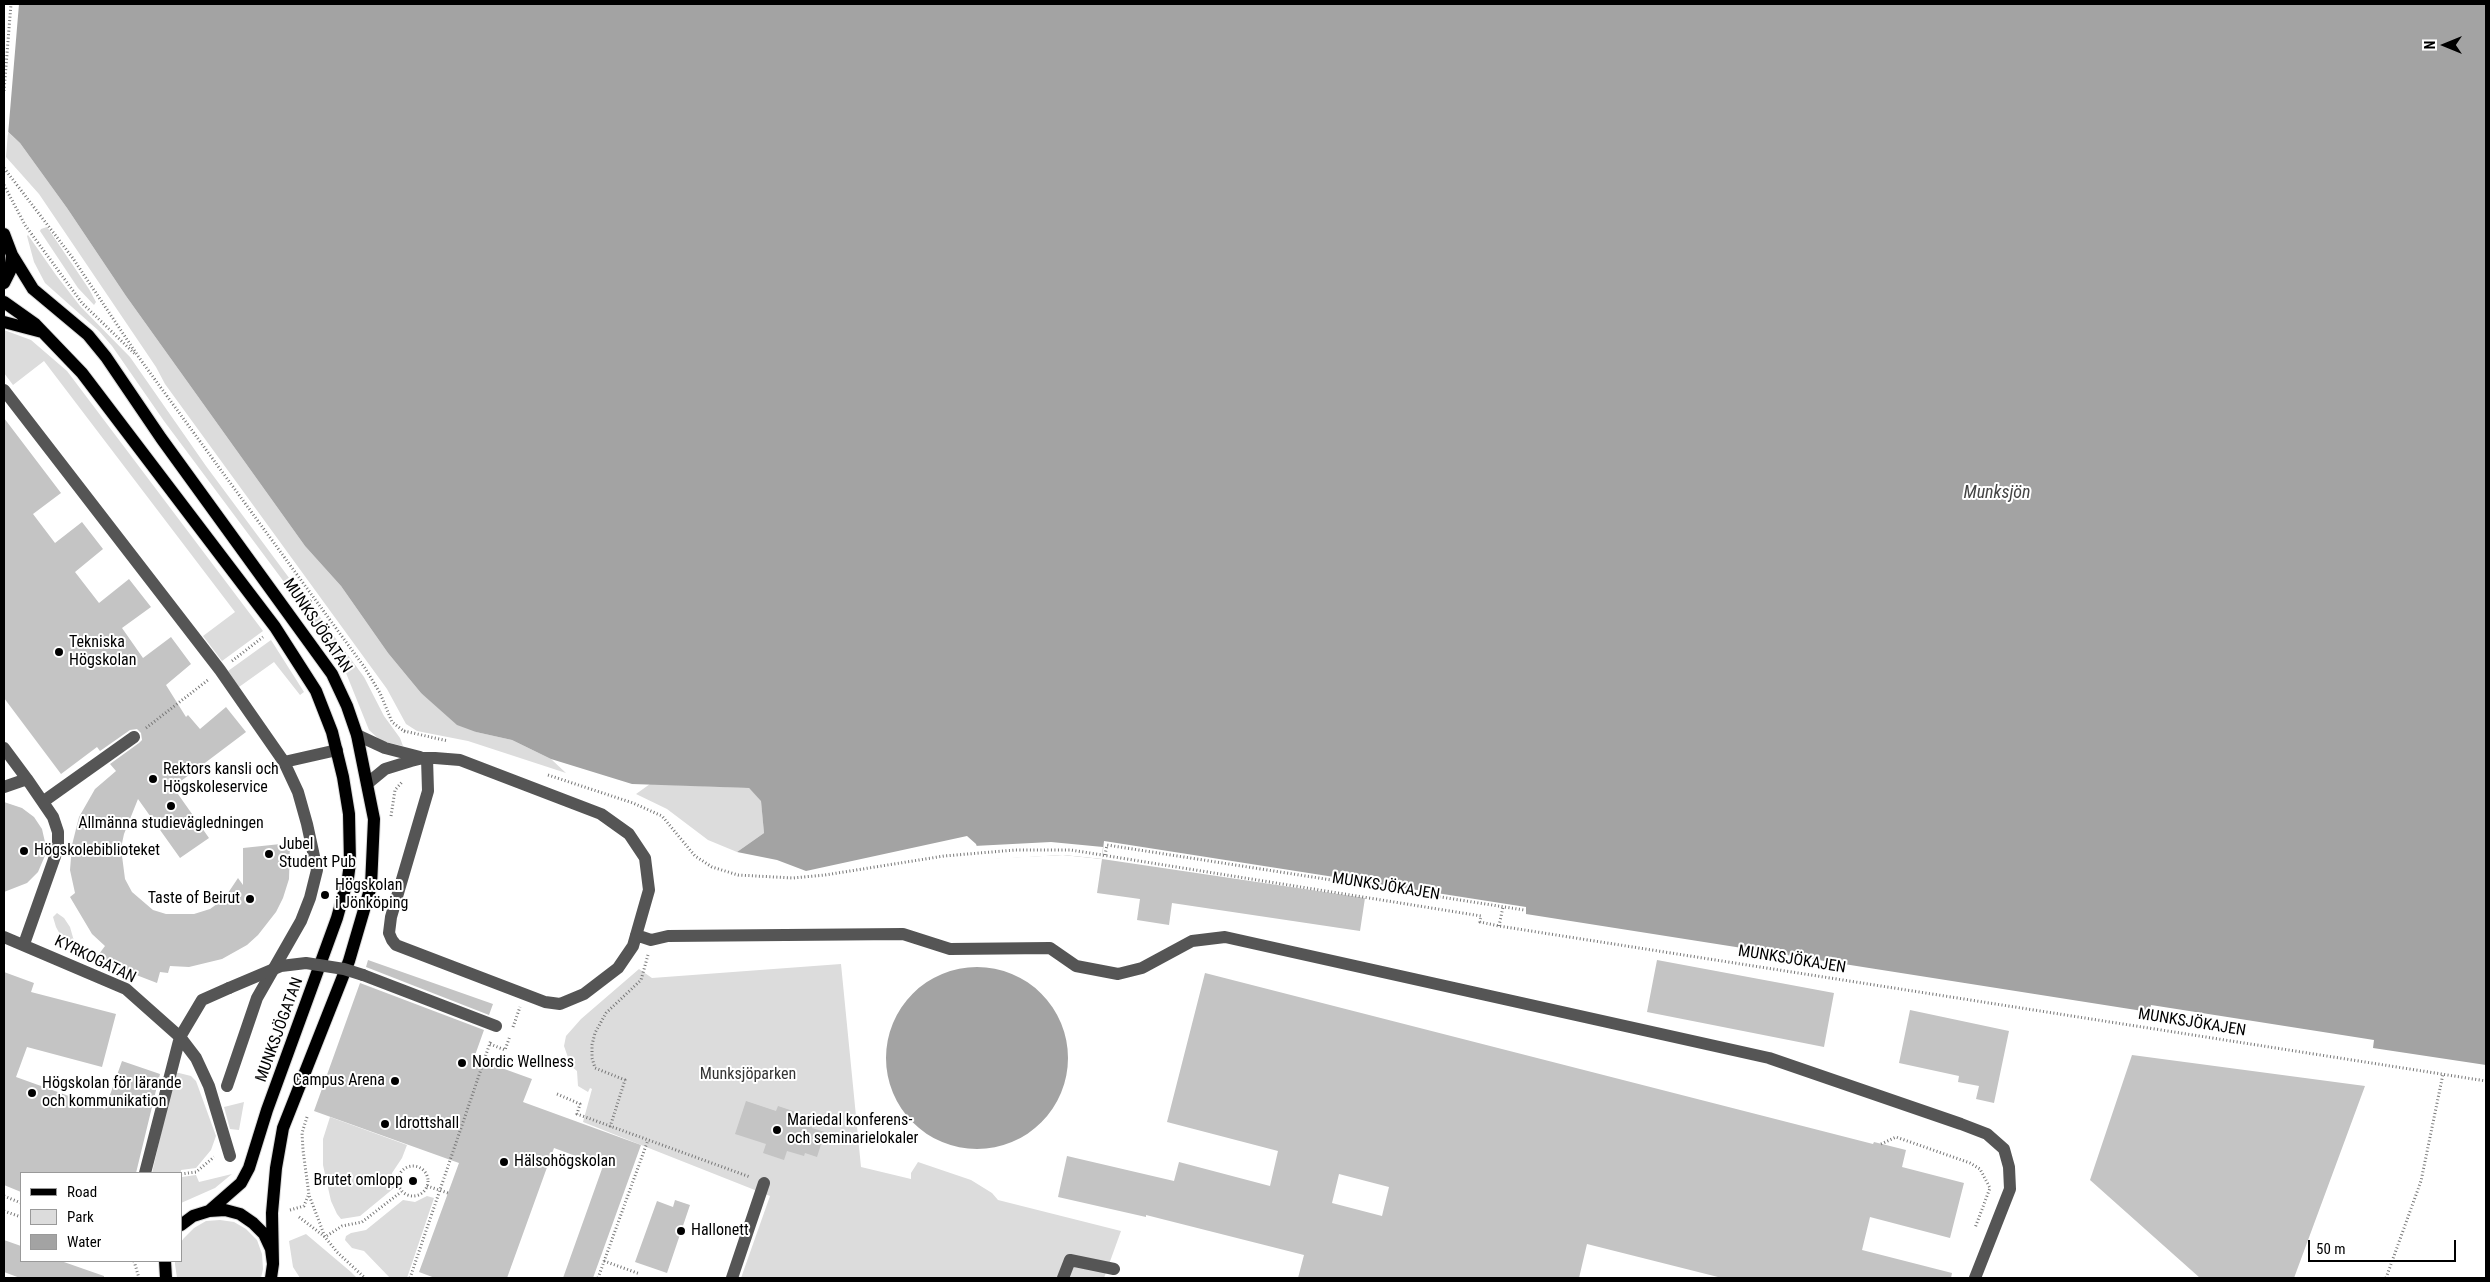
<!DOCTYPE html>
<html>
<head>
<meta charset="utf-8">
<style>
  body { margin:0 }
  #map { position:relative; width:2490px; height:1282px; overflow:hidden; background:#fff; font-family:"Roboto Condensed",sans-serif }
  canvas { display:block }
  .frame { position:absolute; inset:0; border:5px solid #000; pointer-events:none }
  .legend { position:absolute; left:20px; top:1172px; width:162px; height:90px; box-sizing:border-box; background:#fff; border:1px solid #999; margin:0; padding:6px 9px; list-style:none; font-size:15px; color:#000 }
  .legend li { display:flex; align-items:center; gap:10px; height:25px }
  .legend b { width:25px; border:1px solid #999 }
  .north { position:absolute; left:2420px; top:20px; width:50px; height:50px; -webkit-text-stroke:4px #fff; paint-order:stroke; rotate:270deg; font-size:14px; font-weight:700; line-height:20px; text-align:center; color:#000 }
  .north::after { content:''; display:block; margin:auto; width:18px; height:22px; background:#000; clip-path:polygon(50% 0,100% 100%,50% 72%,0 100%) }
  .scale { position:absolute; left:2308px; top:1240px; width:148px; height:22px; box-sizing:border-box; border:2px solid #000; border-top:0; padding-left:6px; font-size:15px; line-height:18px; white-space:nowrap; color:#000; -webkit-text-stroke:4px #fff; paint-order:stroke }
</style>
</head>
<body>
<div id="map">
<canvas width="2490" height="1282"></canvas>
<div class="frame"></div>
<ul class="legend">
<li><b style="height:6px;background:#000"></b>Road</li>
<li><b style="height:14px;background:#dcdcdc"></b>Park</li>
<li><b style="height:14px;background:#a3a3a3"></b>Water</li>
</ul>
<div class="north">N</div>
<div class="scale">50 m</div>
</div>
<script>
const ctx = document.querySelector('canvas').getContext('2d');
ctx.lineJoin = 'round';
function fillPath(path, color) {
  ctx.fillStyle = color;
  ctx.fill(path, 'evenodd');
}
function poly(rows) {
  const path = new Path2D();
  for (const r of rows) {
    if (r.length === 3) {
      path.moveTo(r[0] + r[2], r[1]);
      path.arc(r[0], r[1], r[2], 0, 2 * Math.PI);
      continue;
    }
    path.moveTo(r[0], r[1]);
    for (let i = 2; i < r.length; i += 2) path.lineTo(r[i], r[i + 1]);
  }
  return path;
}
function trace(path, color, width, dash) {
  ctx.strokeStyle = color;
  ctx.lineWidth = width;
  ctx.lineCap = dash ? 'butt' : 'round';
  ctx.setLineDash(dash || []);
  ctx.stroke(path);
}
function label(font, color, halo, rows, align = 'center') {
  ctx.font = font + ' "Roboto Condensed",sans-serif';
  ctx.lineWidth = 4;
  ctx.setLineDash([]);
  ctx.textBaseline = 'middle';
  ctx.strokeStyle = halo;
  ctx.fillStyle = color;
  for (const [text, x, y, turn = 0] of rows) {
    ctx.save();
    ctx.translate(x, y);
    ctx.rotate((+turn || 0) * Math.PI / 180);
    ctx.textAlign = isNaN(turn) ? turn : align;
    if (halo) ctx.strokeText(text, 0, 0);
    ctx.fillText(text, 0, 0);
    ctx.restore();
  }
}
fillPath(poly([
  [8,132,20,143,67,208,126,296,305,546,341,586,388,653,421,693,476,732,512,740,551,759,566,773,468,741,417,731,406,724,387,689,165,384,156,367,39,194,6,157],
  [47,227,89,289,96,302,94,305,78,288,40,231,41,229],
  [28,235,56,275,80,306,130,357,206,466,301,594,303,599,299,602,164,421,112,346,99,331,45,283,34,262,27,236],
  [4,330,31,340,67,371,263,631,222,661,203,636,235,612,44,361,13,385,4,373],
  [312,610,317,613,364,677,384,716,400,738,403,746,381,741,369,730,346,673,333,648,306,612],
  [271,640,304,692,300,695,274,662,239,687,228,671],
  [650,784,749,788,761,800,764,833,737,852,708,840,667,809,636,794],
  [57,913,64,918,70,927,74,941,72,945,63,940,56,927,53,917],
  [841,964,861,1167,911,1179,911,1173,918,1162,971,1180,992,1193,998,1200,1121,1231,1104,1278,741,1278,770,1196,583,1122,592,1089,590,1088,588,1092,578,1086,577,1071,571,1066,564,1046,566,1036,581,1019,639,969,652,978],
  [175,1072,191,1076,196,1081,216,1136,211,1150,196,1168,181,1170,181,1173,152,1173],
  [244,1102,239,1130,230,1129,224,1107],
  [330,1117,407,1145,402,1158,392,1173,394,1188,360,1216,341,1219,337,1214,331,1201,323,1165,323,1139],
  [181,1174,182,1177,196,1175,199,1182,232,1174,215,1188,181,1203],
  [427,1196,434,1198,407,1278,390,1278,364,1251,352,1248,345,1240,346,1236,351,1233,366,1230,403,1200,415,1202],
  [220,1220,234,1222,246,1229,257,1240,262,1254,263,1269,261,1278,177,1278,175,1264,175,1261,181,1261,181,1242,184,1238,194,1228,206,1221],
  [306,1234,351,1272,357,1278,300,1278,293,1267,289,1241]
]), '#dcdcdc');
fillPath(poly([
  [4,4,2486,4,2486,1065,2373,1048,2374,1040,2151,1005,2149,1012,1526,914,1526,907,1104,841,1102,859,1063,855,981,859,976,844,967,836,806,871,777,860,737,852,764,833,761,801,749,788,632,784,551,759,512,740,476,732,457,725,421,693,388,653,341,586,305,546,126,296,67,208,20,143,4,128],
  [977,1058,91]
]), '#a3a3a3');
fillPath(poly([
  [4,4,19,4,8,135,4,131],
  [1051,842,1103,847,1102,859,1063,855,978,860,974,846]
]), '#fff');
fillPath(poly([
  [4,418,61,493,33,514,55,543,82,522,103,549,75,572,99,603,129,579,151,607,122,628,143,658,171,637,191,664,166,685,186,717,188,715,200,729,226,707,246,732,173,787,209,838,180,858,138,799,124,834,121,848,125,879,132,892,153,910,166,914,194,914,210,909,224,899,238,878,243,885,243,848,290,843,289,879,283,898,276,912,258,935,247,945,222,959,189,967,170,966,168,973,160,972,157,983,113,966,99,954,105,946,92,934,70,897,75,893,70,870,72,845,79,817,95,789,116,771,110,764,139,743,142,740,141,733,137,729,130,730,100,751,97,747,61,774,4,698],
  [4,802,22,808,34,817,42,829,47,851,38,872,27,883,4,892],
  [1102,859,1365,898,1360,931,1172,903,1169,925,1137,920,1140,899,1097,893],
  [368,960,493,1004,489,1015,366,967],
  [1657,960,1834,993,1824,1047,1647,1012],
  [4,972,34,983,31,992,116,1014,102,1067,27,1047,16,1077,105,1109,122,1061,160,1074,136,1173,21,1173,21,1192,4,1185],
  [1205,973,1873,1144,1874,1142,1906,1150,1902,1167,1964,1183,1950,1238,1870,1217,1862,1250,1952,1273,1951,1278,1722,1278,1587,1244,1579,1278,1298,1278,1304,1255,1146,1215,1146,1217,1058,1197,1067,1156,1174,1181,1179,1162,1270,1186,1278,1151,1167,1122],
  [1339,1174,1389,1187,1382,1216,1332,1203],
  [360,983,484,1030,474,1058,532,1079,523,1102,641,1145,593,1278,563,1278,603,1166,554,1148,507,1278,435,1278,419,1272,459,1163,314,1111],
  [1910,1010,2009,1031,1994,1103,1976,1099,1979,1086,1958,1082,1959,1076,1899,1063],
  [2132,1055,2365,1086,2294,1278,2200,1278,2090,1180],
  [746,1101,776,1111,778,1106,799,1113,797,1118,813,1123,812,1128,825,1132,817,1157,805,1153,804,1156,787,1151,784,1160,763,1153,766,1144,735,1134],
  [675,1200,690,1205,667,1273,635,1262,657,1201,673,1207],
  [4,1240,21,1246,21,1261,61,1261,104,1276,104,1278,20,1278,4,1272]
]), '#c4c4c4');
const major = poly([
  [4,234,12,255,10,271,4,283],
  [12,255,33,289,88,335,106,357,161,438,332,674,347,706,357,735,374,819,371,886,349,961,283,1128,276,1168,272,1213,273,1264],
  [4,302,35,324,82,373,275,627,316,691,332,732,343,777,349,814,350,863,348,878,337,918,267,1110,249,1168,241,1183,209,1211],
  [4,322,42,332],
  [181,1225,193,1216,209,1211,225,1210,240,1214,253,1223,264,1234,271,1249,273,1264,271,1278],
  [165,1261,166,1278]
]);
trace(major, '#dbdbdb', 14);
trace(poly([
  [4,91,11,4],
  [4,168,72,257,140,359,365,668,380,693,392,722,405,732],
  [4,185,25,225,82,303,136,355],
  [302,607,313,599],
  [232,661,263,637],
  [146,728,208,680],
  [404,731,448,741],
  [548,775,633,803,662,816,695,856,712,867,738,875,793,878,825,875,944,856,1015,850,1071,850,1481,916,1480,922,1499,926,2486,1081],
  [391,816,395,790,403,781],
  [1105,855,1107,845,1524,910],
  [1499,926,1503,907],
  [513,1027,520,1007],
  [490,1044,505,1050,510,1036],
  [557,1094,580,1104,577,1114,750,1177],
  [307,1117,302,1133,303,1150,309,1195,325,1237,337,1252,365,1278],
  [610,1127,625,1080,595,1068,592,1058,592,1045,595,1033,606,1013,641,980,648,955],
  [1881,1144,1896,1137,1970,1163,1980,1169,1990,1188,1975,1228],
  [413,1181,15],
  [181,1174,196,1172,214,1157],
  [427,1186,448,1193],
  [4,1196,21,1203],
  [290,1210,304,1206,308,1196],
  [4,1211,21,1217],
  [299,1217,325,1237,342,1226,362,1222,401,1192],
  [134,1261,139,1278],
  [604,1261,640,1274],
  [410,1278,491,1040],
  [598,1278,648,1140],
  [2386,1278,2421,1181,2443,1074]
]), '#777', 3, [1, 2.5]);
trace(poly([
  [4,390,220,670,284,762],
  [357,735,385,748,420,757],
  [4,748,27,779,4,787],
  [368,783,385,769,411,761,423,758,435,758,460,760,601,814,629,834,645,858,649,890,633,946,618,968,584,994,560,1004,545,1002,396,945,392,940,389,933,391,917,428,791,427,758],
  [44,801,134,737],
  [636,935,651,940,668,936,903,934,950,949,1050,948,1076,966,1118,974,1142,968,1192,941,1225,937,1769,1058,1961,1124,1987,1134,2004,1149,2009,1167,2010,1189,1975,1278],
  [4,937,126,989,180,1037,196,1058,209,1086,230,1156],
  [24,944,58,848,58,832,53,817,27,779],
  [363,975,496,1026],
  [227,1086,257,998,301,921,310,898,317,870,307,824,298,792,284,762,337,750],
  [145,1173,180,1037,202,1000,229,988],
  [732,1278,764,1183],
  [1063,1278,1070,1260,1114,1269]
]), '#555', 12);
trace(major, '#000', 12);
trace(poly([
  [229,988,281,966,306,963,344,969,363,975]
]), '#555', 12);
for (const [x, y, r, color] of [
  [59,652,5,"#000"],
  [153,779,5,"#000"],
  [171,806,5,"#000"],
  [24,851,5,"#000"],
  [269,854,5,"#000"],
  [325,895,5,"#000"],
  [250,899,5,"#000"],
  [462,1063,5,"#000"],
  [395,1081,5,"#000"],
  [32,1093,5,"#000"],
  [385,1124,5,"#000"],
  [777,1130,5,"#000"],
  [504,1162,5,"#000"],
  [413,1181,5,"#000"],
  [681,1231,5,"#000"]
]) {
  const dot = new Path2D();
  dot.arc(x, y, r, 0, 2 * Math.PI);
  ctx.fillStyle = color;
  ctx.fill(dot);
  trace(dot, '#fff', 2);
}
label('16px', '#000', '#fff', [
  ["MUNKSJÖGATAN",317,626,56],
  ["MUNKSJÖKAJEN",1386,887,9],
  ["KYRKOGATAN",95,960,26],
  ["MUNKSJÖKAJEN",1792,960,9],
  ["MUNKSJÖKAJEN",2192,1023,9],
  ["MUNKSJÖGATAN",280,1030,-70]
]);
label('16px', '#000', '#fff', [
  ["Tekniska",69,643],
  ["Högskolan",69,661],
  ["Rektors kansli och",163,770],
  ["Högskoleservice",163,788],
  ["Allmänna studievägledningen",171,824,"center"],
  ["Jubel",279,845],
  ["Student Pub",279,863],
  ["Högskolebiblioteket",34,851],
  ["Högskolan",335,886],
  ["i Jönköping",335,904],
  ["Taste of Beirut",240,899,"right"],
  ["Nordic Wellness",472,1063],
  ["Campus Arena",385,1081,"right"],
  ["Högskolan för lärande",42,1084],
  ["och kommunikation",42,1102],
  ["Mariedal konferens-",787,1121],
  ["och seminarielokaler",787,1139],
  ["Idrottshall",395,1124],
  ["Hälsohögskolan",514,1162],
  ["Brutet omlopp",403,1181,"right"],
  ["Hallonett",691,1231]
], 'left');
label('16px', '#333', '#fff', [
  ["Munksjöparken",748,1075]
]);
label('italic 18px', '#444', '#fff', [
  ["Munksjön",1997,493]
]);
</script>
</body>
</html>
